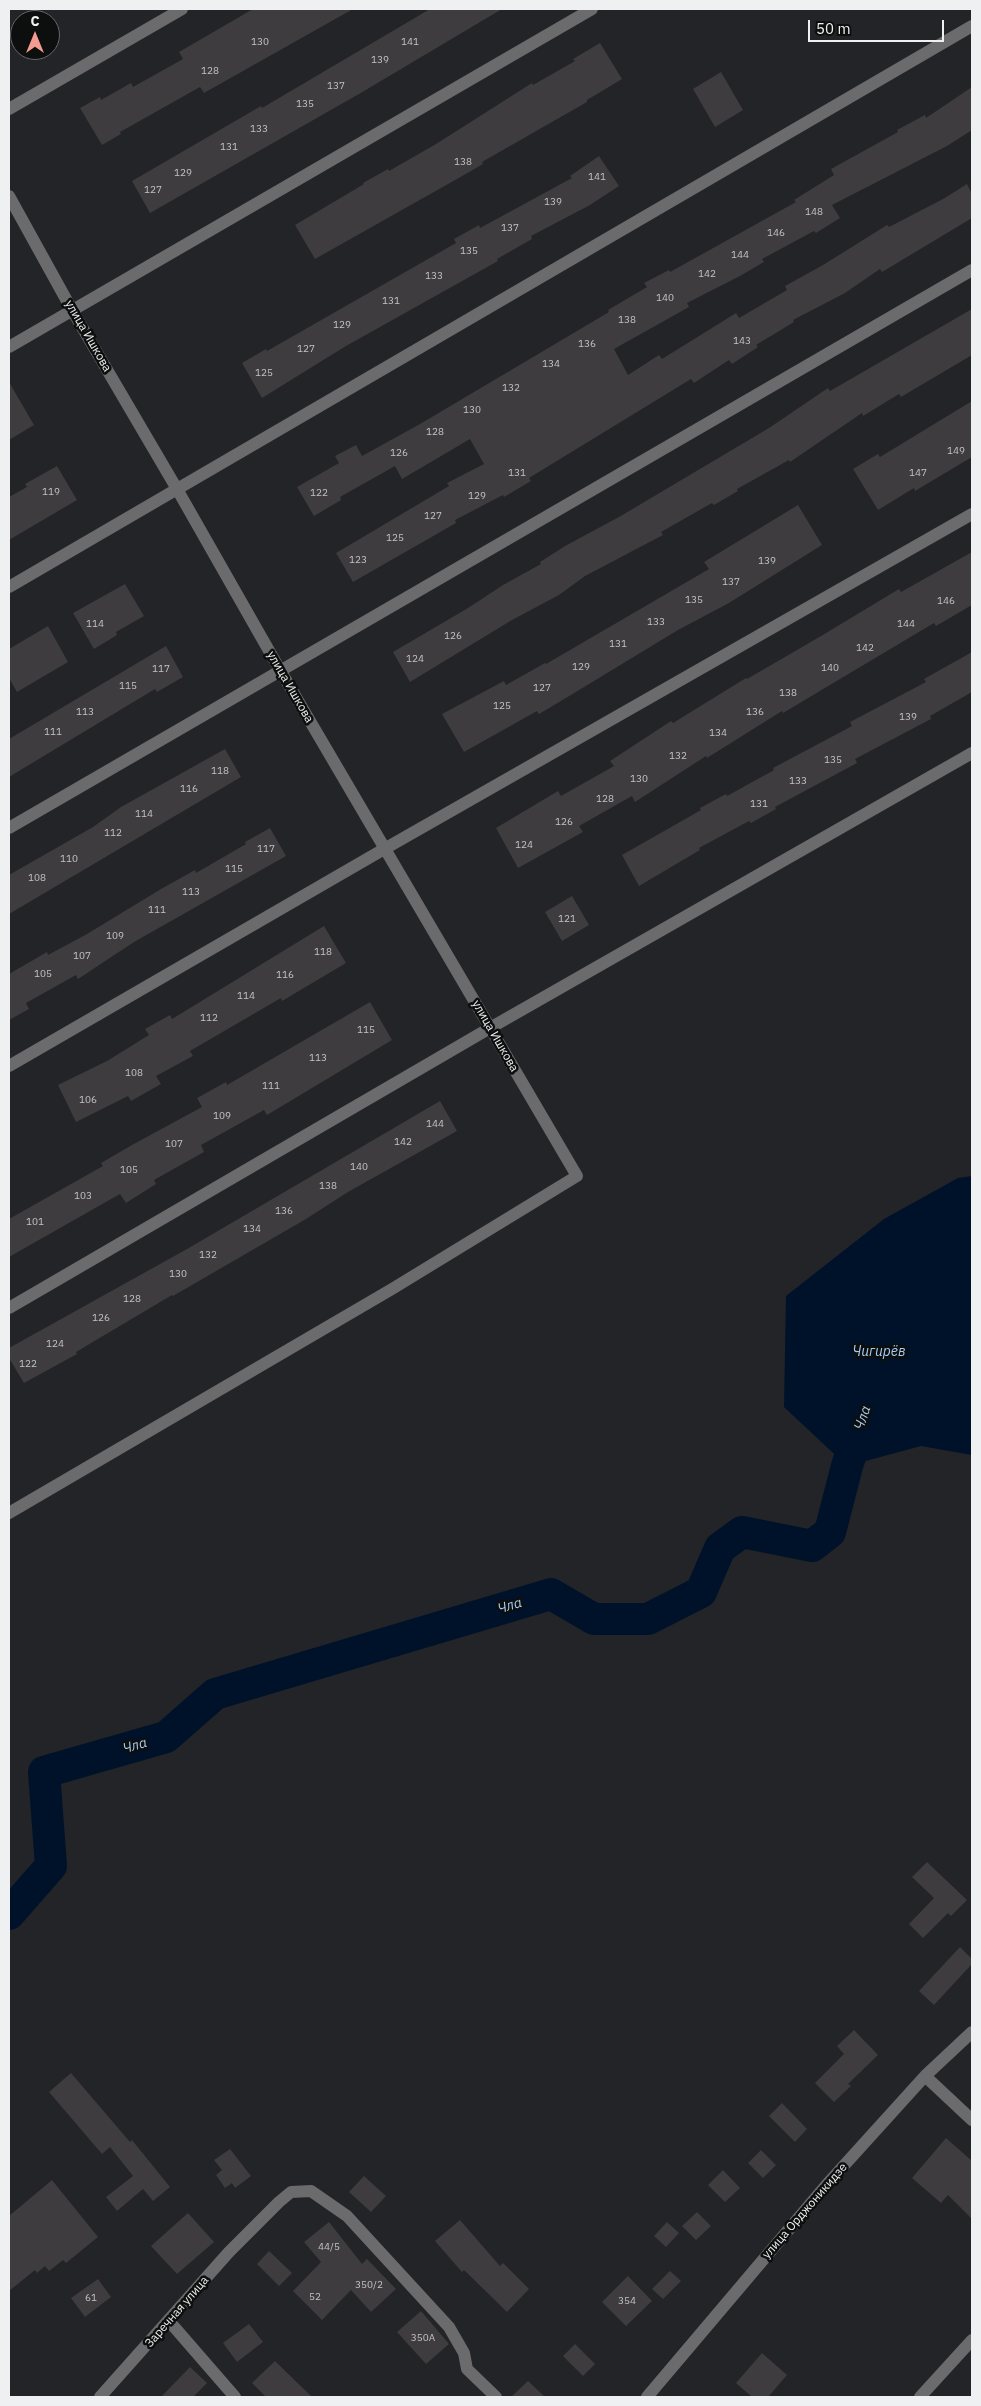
<!DOCTYPE html>
<html>
<head>
<meta charset="utf-8">
<style>
  body { margin:0 }
  #map { position:relative; width:981px; height:2406px; overflow:hidden; background:#222427; font-family:"IBM Plex Sans",sans-serif }
  canvas { display:block }
  .frame { position:absolute; inset:0; border:10px solid #eef0f1; pointer-events:none }
  .north { position:absolute; left:10px; top:10px; width:50px; height:50px; box-sizing:border-box; background:#0d0e0e; border:1px solid #676869; border-radius:50%; rotate:0deg; font-size:14px; font-weight:700; line-height:20px; text-align:center; color:#eef0f1 }
  .north::after { content:''; display:block; margin:auto; width:18px; height:22px; background:#f59c92; clip-path:polygon(50% 0,100% 100%,50% 72%,0 100%) }
  .scale { position:absolute; left:808px; top:20px; width:136px; height:22px; box-sizing:border-box; border:2px solid #eef0f1; border-top:0; padding-left:6px; font-size:15px; line-height:18px; white-space:nowrap; color:#eef0f1; -webkit-text-stroke:4px #0d0e0e; paint-order:stroke }
</style>
</head>
<body>
<div id="map">
<canvas width="981" height="2406"></canvas>
<div class="frame"></div>
<div class="north">С</div>
<div class="scale">50 m</div>
</div>
<script>
const ctx = document.querySelector('canvas').getContext('2d');
ctx.lineJoin = 'round';
function fillPath(path, color) {
  ctx.fillStyle = color;
  ctx.fill(path, 'evenodd');
}
function poly(rows) {
  const path = new Path2D();
  for (const r of rows) {
    path.moveTo(r[0], r[1]);
    for (let i = 2; i < r.length; i += 2) path.lineTo(r[i], r[i + 1]);
  }
  return path;
}
function trace(path, color, width, dash) {
  ctx.strokeStyle = color;
  ctx.lineWidth = width;
  ctx.lineCap = dash ? 'butt' : 'round';
  ctx.setLineDash(dash || []);
  ctx.stroke(path);
}
function label(font, color, halo, rows, align = 'center') {
  ctx.font = font + ' "IBM Plex Sans",sans-serif';
  ctx.lineWidth = 5;
  ctx.setLineDash([]);
  ctx.textBaseline = 'middle';
  ctx.strokeStyle = halo;
  ctx.fillStyle = color;
  for (const [text, x, y, turn = 0] of rows) {
    ctx.save();
    ctx.translate(x, y);
    ctx.rotate((+turn || 0) * Math.PI / 180);
    ctx.textAlign = isNaN(turn) ? turn : align;
    if (halo) ctx.strokeText(text, 0, 0);
    ctx.fillText(text, 0, 0);
    ctx.restore();
  }
}
fillPath(poly([
  [972,1176,972,1455,921,1446,847,1466,784,1407,786,1296,884,1219,958,1178]
]), '#001229');
trace(poly([
  [9,1914,51,1866,44,1772,166,1737,215,1694,551,1594,594,1619,648,1619,701,1592,720,1548,742,1532,812,1546,830,1532,847,1466,861,1423]
]), '#001229', 32);
fillPath(poly([
  [253,9,353,9,204,93,200,87,120,132,121,134,102,145,80,108,100,97,101,100,131,83,133,87,183,59,179,52],
  [430,9,502,9,359,94,150,213,132,181,261,106,262,108],
  [600,43,622,79,587,100,587,102,482,162,483,164,457,179,315,259,295,225,364,184,363,183,388,169,389,171,436,144,532,83,533,85,575,61,573,59],
  [721,72,743,110,715,127,693,89],
  [972,87,972,130,947,146,832,205,840,218,816,233,814,231,762,259,764,262,740,276,687,303,689,307,614,349,628,375,659,355,662,359,736,313,739,318,787,290,785,286,823,265,887,225,889,227,943,199,967,184,972,194,972,218,882,272,880,269,845,293,793,320,794,322,756,345,758,347,732,364,729,360,694,383,691,379,529,478,531,481,504,497,503,495,455,520,456,523,353,582,336,553,449,486,447,483,484,464,470,439,402,479,395,466,340,497,341,500,314,516,297,487,339,463,335,456,356,445,362,456,420,424,609,312,608,310,647,287,644,283,669,270,670,272,796,202,794,200,834,175,831,169,898,132,897,130,925,115,926,118],
  [599,156,619,186,590,205,531,236,532,239,497,259,498,261,346,346,262,398,242,363,266,349,267,351,456,243,454,239,479,225,480,228,572,178,570,176],
  [972,309,972,355,901,397,899,394,863,416,862,413,790,462,789,460,737,489,738,491,714,505,712,503,661,532,663,535,585,576,559,595,512,620,410,682,393,652,468,608,503,585,541,564,540,562,565,546,619,517,769,428,828,388,830,391],
  [9,382,34,425,9,440],
  [972,401,972,457,915,491,914,488,878,510,853,469,878,454,880,457],
  [57,466,77,500,9,540,9,497,27,487,25,484],
  [798,505,822,545,729,603,678,630,566,698,539,714,537,711,464,752,442,714,504,681,506,685,545,663,546,664,709,569,704,562],
  [972,552,972,605,936,626,934,623,783,713,782,711,707,758,706,756,635,802,632,796,579,826,583,832,518,868,496,828,558,791,561,796,614,766,610,761,671,721,673,723,746,678,747,679,821,636,899,589,901,592],
  [125,584,144,616,116,632,117,635,94,649,73,613],
  [48,626,68,662,17,692,9,678,9,649],
  [166,646,183,677,157,692,155,689,9,777,9,739],
  [972,652,972,692,930,716,931,719,855,759,857,763,775,807,776,809,751,823,749,821,699,848,700,850,639,886,622,855,701,810,700,808,726,794,727,796,774,770,773,768,852,726,850,722,926,682,924,679],
  [225,749,241,777,9,914,9,875,93,827,121,807],
  [270,828,286,856,134,942,78,979,76,975,26,1003,29,1009,9,1020,9,974,47,952,48,955,87,934,161,889,195,870,196,873,246,844,245,842],
  [572,896,589,925,562,941,545,912],
  [324,926,346,963,282,1001,281,998,190,1051,193,1056,156,1076,161,1084,131,1101,128,1096,76,1122,58,1085,107,1061,149,1035,145,1029,170,1015,172,1019],
  [370,1002,392,1040,267,1115,264,1110,201,1145,204,1152,154,1180,156,1184,126,1203,120,1194,9,1257,9,1219,103,1166,101,1163,132,1145,202,1107,197,1098,226,1082,227,1085],
  [440,1101,457,1131,348,1192,306,1219,173,1296,172,1295,76,1352,77,1354,24,1383,9,1358,9,1348,187,1249],
  [927,1862,967,1900,951,1916,948,1913,923,1938,909,1924,934,1898,912,1877],
  [960,1947,972,1959,972,1964,934,2005,919,1991],
  [854,2030,878,2055,848,2084,851,2086,834,2102,815,2083,844,2054,837,2046],
  [71,2073,130,2142,132,2140,170,2187,153,2201,143,2189,117,2211,106,2197,133,2176,110,2147,102,2154,49,2092],
  [782,2103,807,2129,795,2142,769,2116],
  [946,2138,972,2161,972,2219,948,2195,941,2203,912,2178],
  [230,2149,251,2176,235,2188,232,2183,225,2188,216,2175,222,2170,214,2160],
  [761,2150,776,2165,763,2178,748,2163],
  [723,2170,740,2188,725,2202,708,2185],
  [364,2176,386,2196,371,2212,349,2192],
  [52,2180,98,2237,66,2263,63,2260,49,2271,45,2266,37,2273,35,2270,9,2291,9,2216],
  [697,2212,711,2226,696,2240,682,2226],
  [188,2213,214,2242,177,2274,151,2246],
  [460,2220,500,2266,503,2263,529,2289,507,2312,464,2270,462,2272,435,2241],
  [329,2222,362,2264,367,2259,396,2289,371,2312,351,2290,322,2320,293,2291,321,2262,304,2242],
  [667,2222,679,2233,666,2247,654,2236],
  [269,2251,292,2273,279,2286,257,2264],
  [670,2271,681,2281,663,2299,652,2289],
  [628,2276,652,2301,626,2326,602,2302],
  [98,2279,111,2297,85,2317,71,2298],
  [421,2311,449,2344,426,2364,397,2332],
  [249,2324,263,2342,237,2362,223,2343],
  [575,2344,595,2364,583,2376,563,2356],
  [762,2353,787,2375,768,2397,752,2397,736,2383],
  [275,2361,312,2397,266,2397,252,2383],
  [190,2367,207,2383,193,2397,161,2397],
  [528,2381,545,2397,511,2397]
]), '#3e3c3f');
trace(poly([
  [9,109,182,9],
  [9,196,72,310,177,489,280,670,577,1176,392,1289,9,1513],
  [9,347,592,9],
  [9,587,972,26],
  [9,828,972,270],
  [9,1066,386,848,972,514],
  [9,1308,490,1028,972,753],
  [925,2076,972,2120],
  [169,2321,235,2397],
  [100,2397,229,2252,279,2202,291,2192,311,2191,347,2216,449,2327,464,2353,467,2369,496,2397],
  [647,2397,829,2182,925,2076,972,2032],
  [920,2397,972,2340]
]), '#6b6a6c', 12);
label('10px', '#c2c3c4', null, [
  ["130",260,42],
  ["141",410,42],
  ["139",380,60],
  ["128",210,71],
  ["137",336,86],
  ["135",305,104],
  ["133",259,129],
  ["131",229,147],
  ["138",463,162],
  ["129",183,173],
  ["141",597,177],
  ["127",153,190],
  ["139",553,202],
  ["148",814,212],
  ["137",510,228],
  ["146",776,233],
  ["135",469,251],
  ["144",740,255],
  ["142",707,274],
  ["133",434,276],
  ["140",665,298],
  ["131",391,301],
  ["138",627,320],
  ["129",342,325],
  ["143",742,341],
  ["136",587,344],
  ["127",306,349],
  ["134",551,364],
  ["125",264,373],
  ["132",511,388],
  ["130",472,410],
  ["128",435,432],
  ["149",956,451],
  ["126",399,453],
  ["131",517,473],
  ["147",918,473],
  ["119",51,492],
  ["122",319,493],
  ["129",477,496],
  ["127",433,516],
  ["125",395,538],
  ["123",358,560],
  ["139",767,561],
  ["137",731,582],
  ["135",694,600],
  ["146",946,601],
  ["133",656,622],
  ["114",95,624],
  ["144",906,624],
  ["126",453,636],
  ["131",618,644],
  ["142",865,648],
  ["124",415,659],
  ["129",581,667],
  ["140",830,668],
  ["117",161,669],
  ["115",128,686],
  ["127",542,688],
  ["138",788,693],
  ["125",502,706],
  ["113",85,712],
  ["136",755,712],
  ["139",908,717],
  ["111",53,732],
  ["134",718,733],
  ["132",678,756],
  ["135",833,760],
  ["118",220,771],
  ["130",639,779],
  ["133",798,781],
  ["116",189,789],
  ["128",605,799],
  ["131",759,804],
  ["114",144,814],
  ["126",564,822],
  ["112",113,833],
  ["124",524,845],
  ["117",266,849],
  ["110",69,859],
  ["115",234,869],
  ["108",37,878],
  ["113",191,892],
  ["111",157,910],
  ["121",567,919],
  ["109",115,936],
  ["118",323,952],
  ["107",82,956],
  ["105",43,974],
  ["116",285,975],
  ["114",246,996],
  ["112",209,1018],
  ["115",366,1030],
  ["113",318,1058],
  ["108",134,1073],
  ["111",271,1086],
  ["106",88,1100],
  ["109",222,1116],
  ["144",435,1124],
  ["142",403,1142],
  ["107",174,1144],
  ["140",359,1167],
  ["105",129,1170],
  ["138",328,1186],
  ["103",83,1196],
  ["136",284,1211],
  ["101",35,1222],
  ["134",252,1229],
  ["132",208,1255],
  ["130",178,1274],
  ["128",132,1299],
  ["126",101,1318],
  ["124",55,1344],
  ["122",28,1364],
  ["44/5",329,2247],
  ["350/2",369,2285],
  ["52",315,2297],
  ["61",91,2298],
  ["354",627,2301],
  ["350А",423,2338]
]);
label('12px', '#eef0f1', '#0d0e0e', [
  ["улица Ишкова",88,336,60],
  ["улица Ишкова",290,687,60],
  ["улица Ишкова",495,1036,60],
  ["улица Орджоникидзе",805,2211,-49],
  ["Заречная улица",177,2312,-49]
]);
label('italic 14px', '#a7cdf5', '#0d0e0e', [
  ["Чигирёв",879,1352],
  ["Чла",863,1418,-71],
  ["Чла",510,1606,-17],
  ["Чла",135,1746,-16]
]);
</script>
</body>
</html>
